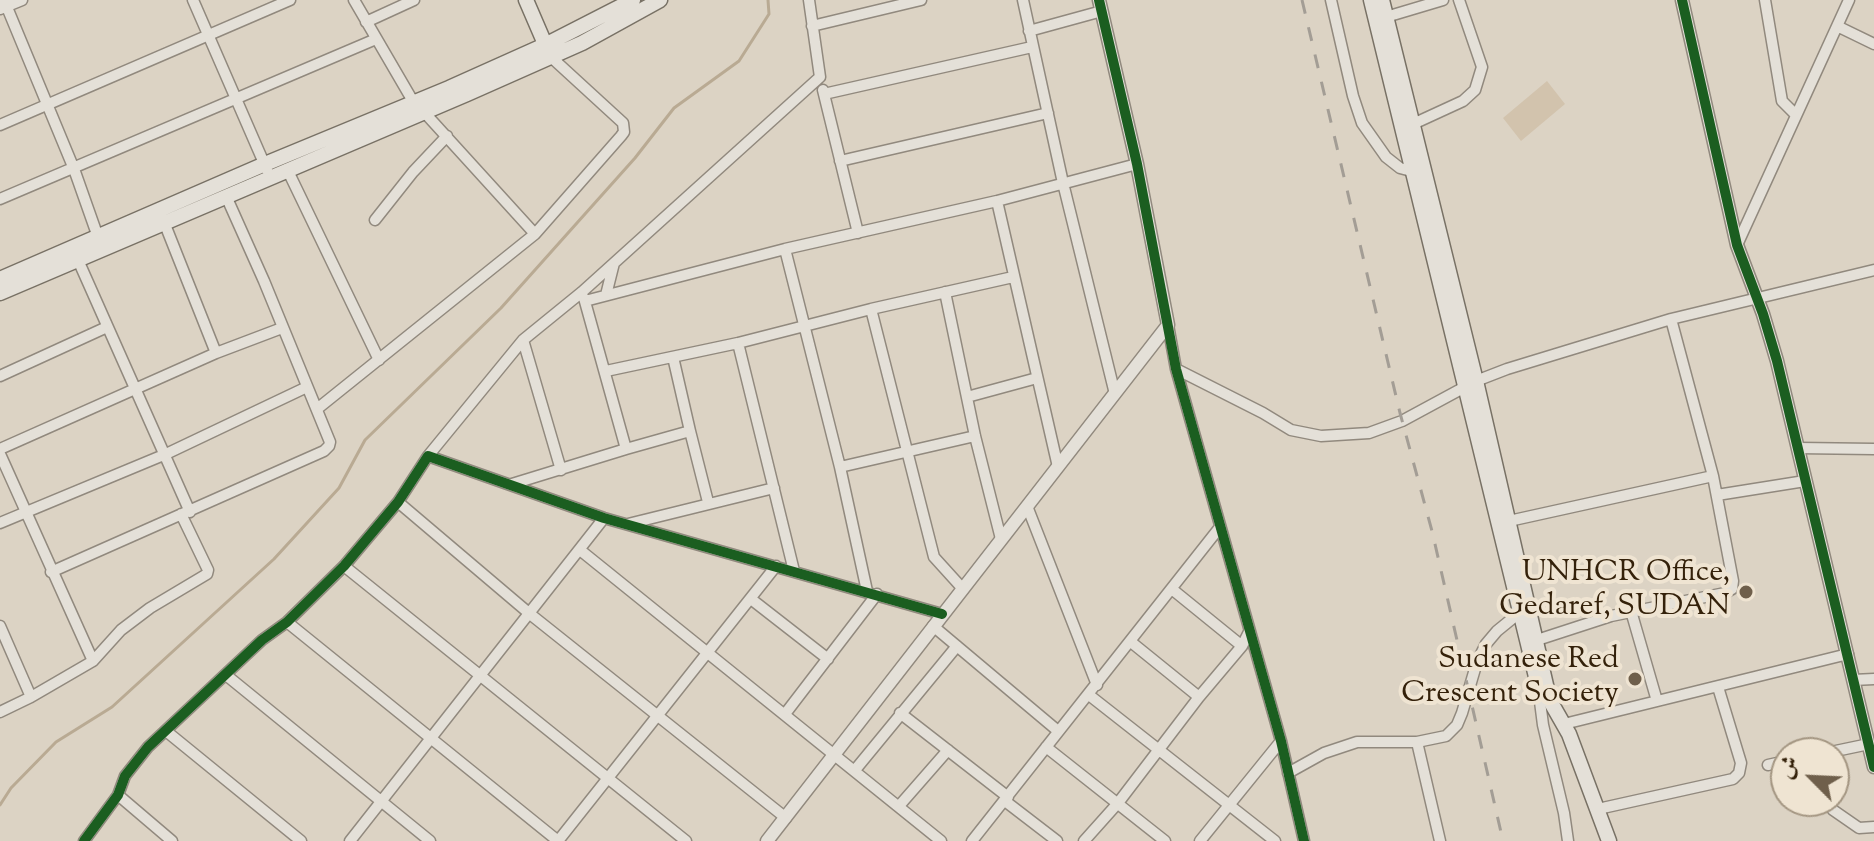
<!DOCTYPE html>
<html>
<head>
<meta charset="utf-8">
<style>
  body { margin:0 }
  #map { position:relative; width:1874px; height:841px; overflow:hidden; background:#dcd3c4; font-family:"Sorts Mill Goudy",Amiri,serif }
  canvas { display:block }
  .north { position:absolute; left:1770px; top:737px; width:80px; height:80px; box-sizing:border-box; background:#efe4d2; border:2px solid #a49682; border-radius:50%; rotate:294deg; font-size:22px; font-weight:700; line-height:32px; text-align:center; color:#34210a }
  .north::after { content:''; display:block; margin:auto; width:28px; height:36px; background:#6f5f4b; clip-path:polygon(50% 0,100% 100%,50% 72%,0 100%) }
</style>
</head>
<body>
<div id="map">
<canvas width="1874" height="841"></canvas>
<div class="north">ش</div>
</div>
<script>
const ctx = document.querySelector('canvas').getContext('2d');
ctx.lineJoin = 'round';
function fillPath(path, color) {
  ctx.fillStyle = color;
  ctx.fill(path, 'evenodd');
}
function poly(rows) {
  const path = new Path2D();
  for (const r of rows) {
    path.moveTo(r[0], r[1]);
    for (let i = 2; i < r.length; i += 2) path.lineTo(r[i], r[i + 1]);
  }
  return path;
}
function trace(path, color, width, dash) {
  ctx.strokeStyle = color;
  ctx.lineWidth = width;
  ctx.lineCap = dash ? 'butt' : 'round';
  ctx.setLineDash(dash || []);
  ctx.stroke(path);
}
function label(font, color, halo, rows, align = 'center') {
  ctx.font = font + ' "Sorts Mill Goudy",serif';
  ctx.lineWidth = 8;
  ctx.setLineDash([]);
  ctx.textBaseline = 'middle';
  ctx.strokeStyle = halo;
  ctx.fillStyle = color;
  for (const [text, x, y, turn = 0] of rows) {
    ctx.save();
    ctx.translate(x, y);
    ctx.rotate((+turn || 0) * Math.PI / 180);
    ctx.textAlign = isNaN(turn) ? turn : align;
    if (halo) ctx.strokeText(text, 0, 0);
    ctx.fillText(text, 0, 0);
    ctx.restore();
  }
}
fillPath(poly([
  [1547,81,1565,104,1521,141,1503,118]
]), '#d2c3ad');
trace(poly([
  [0,805,11,788,56,742,112,707,274,559,339,488,365,440,501,308,635,158,674,108,739,61,769,14,768,0]
]), '#b9aa93', 3);
const minor = poly([
  [4,0,74,169,98,237],
  [193,0,267,170],
  [354,0,414,103],
  [1023,0,1063,183,1115,394],
  [1331,0,1353,96,1362,123,1386,157,1400,168,1419,173],
  [1765,0,1782,101,1796,115],
  [0,9,22,0],
  [1386,17,1443,0],
  [366,22,414,0],
  [812,26,921,0],
  [1839,27,1874,44],
  [1029,31,1102,11],
  [823,90,858,233],
  [824,94,1032,47],
  [424,112,535,234],
  [1413,124,1463,101,1475,90,1482,67,1459,0],
  [0,125,290,0],
  [840,161,1048,113],
  [287,169,379,360],
  [0,199,376,39],
  [997,201,1058,467],
  [375,220,413,172,447,136],
  [164,222,216,353,282,328],
  [1737,245,1849,0],
  [785,249,840,467,867,591],
  [78,260,190,512],
  [945,292,975,436,1001,539],
  [606,295,614,263],
  [585,301,785,249,997,201,1137,164],
  [871,309,934,557,963,589],
  [1168,325,1176,369,1281,741,1304,841],
  [523,340,561,470],
  [738,343,794,571],
  [1176,369,1263,413,1291,430,1321,436,1369,433,1402,421,1476,381,1507,369,1671,319,1874,270],
  [606,371,738,343,871,309,1013,277],
  [0,376,107,327],
  [967,397,1037,378],
  [317,409,535,234,621,136,624,132,623,123,551,57],
  [690,431,708,502],
  [1798,448,1874,449],
  [0,449,216,353],
  [626,449,690,431,673,357],
  [0,454,93,661],
  [428,456,523,340,582,292,820,77,809,0],
  [840,467,975,436],
  [512,484,626,449,584,298],
  [1717,495,1805,481],
  [398,502,530,614,786,818],
  [1027,506,1097,685],
  [1509,521,1713,476],
  [0,523,166,454,307,387],
  [628,524,774,488],
  [580,550,941,841],
  [344,566,686,841],
  [51,572,324,451,329,446,330,442,264,281,226,196],
  [1173,590,1242,646],
  [751,599,828,659],
  [1631,611,1657,701],
  [287,622,558,841,776,566],
  [0,626,31,697],
  [933,626,1058,731],
  [1131,642,1199,697],
  [1531,642,1611,616,1725,593,1732,589,1733,581,1713,476,1671,319],
  [226,675,430,841],
  [1853,680,1874,679],
  [1538,686,1543,725,1564,813,1568,841],
  [1089,695,1275,841],
  [0,712,31,697,93,661,121,630,150,608,207,574,208,570,181,514],
  [900,713,1008,797],
  [785,714,877,594],
  [1564,724,1848,654],
  [166,731,301,841],
  [1417,742,1440,841],
  [1046,747,1165,841],
  [1826,753,1869,744],
  [1768,765,1786,761],
  [855,770,957,646],
  [1288,773,1324,753,1357,742,1417,742,1446,736,1457,725,1462,713,1477,662,1486,644,1497,631,1524,609],
  [118,795,172,841],
  [1005,801,1057,841],
  [1827,801,1833,810,1859,828,1874,827],
  [899,806,948,750],
  [1598,809,1733,779,1739,773,1741,763,1718,687],
  [84,841,118,795,125,776,148,747,262,640,287,622,344,566,398,502,428,456,604,518,942,614],
  [350,841,604,518],
  [972,841,1220,527],
  [1084,841,1118,803,1199,697,1242,646,1249,632],
  [1200,841,1281,741]
]);
const tertiary = poly([
  [1682,0,1737,245,1763,314,1777,361,1874,767],
  [767,841,1168,325,1137,164,1099,0]
]);
const secondary = poly([
  [526,0,548,51],
  [1371,0,1538,685,1549,699,1569,734,1609,841],
  [1382,0,1476,381,1549,698],
  [0,279,265,164,449,88,545,45,633,0],
  [0,293,467,94,582,43,660,0]
]);
trace(minor, '#91897e', 13);
trace(tertiary, '#91897e', 15);
trace(secondary, '#787165', 17);
trace(minor, '#e4e0d8', 10);
trace(tertiary, '#e4e0d8', 12);
trace(secondary, '#e4e0d8', 14);
trace(poly([
  [1302,0,1400,413,1432,531,1503,841]
]), '#a39d95', 3, [14, 14]);
trace(poly([
  [1099,0,1137,164,1176,369,1281,741,1304,841],
  [1682,0,1737,245,1763,314,1777,361,1874,767],
  [84,841,118,795,125,776,148,747,262,640,287,622,344,566,398,502,428,456,604,518,942,614]
]), '#1b5e20', 10);
for (const [x, y, r, color] of [
  [1746,592,8,"#6f5f4b"],
  [1635,679,8,"#6f5f4b"]
]) {
  const dot = new Path2D();
  dot.arc(x, y, r, 0, 2 * Math.PI);
  ctx.fillStyle = color;
  ctx.fill(dot);
  trace(dot, '#efe4d2', 3);
}
label('30px', '#34210a', '#efe4d2', [
  ["UNHCR Office,",1730,575],
  ["Gedaref, SUDAN",1730,609],
  ["Sudanese Red",1619,662],
  ["Crescent Society",1619,696]
], 'right');
</script>
</body>
</html>
